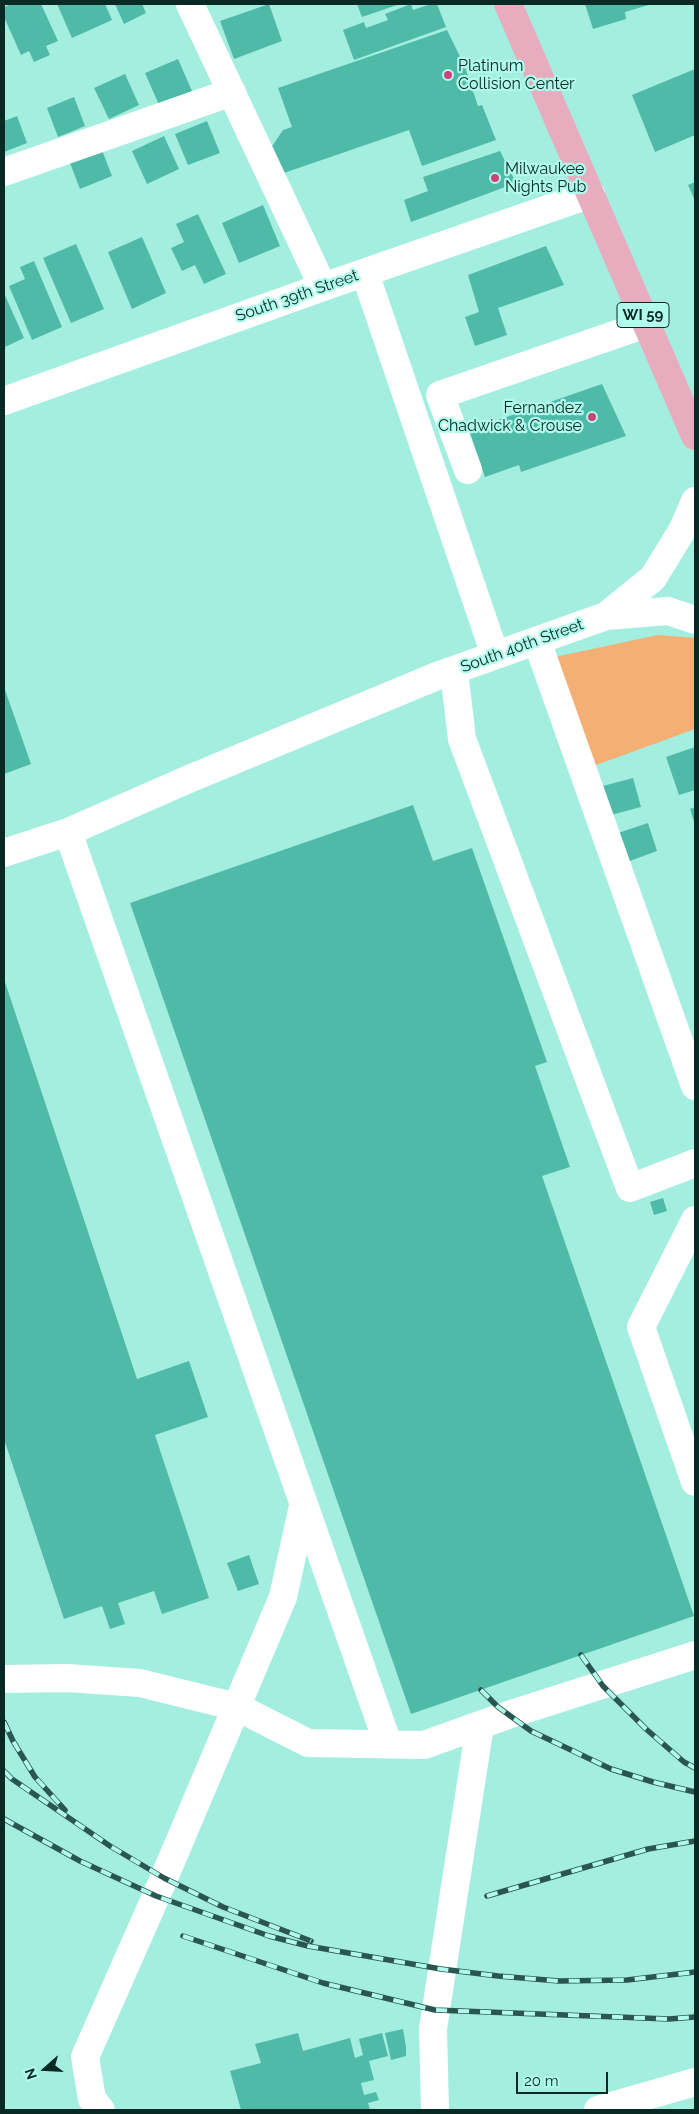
<!DOCTYPE html>
<html>
<head>
<meta charset="utf-8">
<style>
  body { margin:0 }
  #map { position:relative; width:699px; height:2114px; overflow:hidden; background:#a3eedf; font-family:Raleway,sans-serif }
  canvas { display:block }
  .frame { position:absolute; inset:0; border:5px solid #082924; pointer-events:none }
  .north { position:absolute; left:20px; top:2044px; width:50px; height:50px; -webkit-text-stroke:4px #b0fbec; paint-order:stroke; rotate:251deg; font-size:14px; font-weight:700; line-height:20px; text-align:center; color:#082924 }
  .north::after { content:''; display:block; margin:auto; width:18px; height:22px; background:#082924; clip-path:polygon(50% 0,100% 100%,50% 72%,0 100%) }
  .scale { position:absolute; left:516px; top:2072px; width:92px; height:22px; box-sizing:border-box; border:2px solid #082924; border-top:0; padding-left:6px; font-size:15px; line-height:18px; white-space:nowrap; color:#082924; -webkit-text-stroke:4px #b0fbec; paint-order:stroke }
</style>
</head>
<body>
<div id="map">
<canvas width="699" height="2114"></canvas>
<div class="frame"></div>
<div class="north">N</div>
<div class="scale">20 m</div>
</div>
<script>
const ctx = document.querySelector('canvas').getContext('2d');
ctx.lineJoin = 'round';
function fillPath(path, color) {
  ctx.fillStyle = color;
  ctx.fill(path, 'evenodd');
}
function poly(rows) {
  const path = new Path2D();
  for (const r of rows) {
    path.moveTo(r[0], r[1]);
    for (let i = 2; i < r.length; i += 2) path.lineTo(r[i], r[i + 1]);
  }
  return path;
}
function trace(path, color, width, dash) {
  ctx.strokeStyle = color;
  ctx.lineWidth = width;
  ctx.lineCap = dash ? 'butt' : 'round';
  ctx.setLineDash(dash || []);
  ctx.stroke(path);
}
function label(font, color, halo, rows, align = 'center') {
  ctx.font = font + ' Raleway,sans-serif';
  ctx.lineWidth = 4.5;
  ctx.setLineDash([]);
  ctx.textBaseline = 'middle';
  ctx.strokeStyle = halo;
  ctx.fillStyle = color;
  for (const [text, x, y, turn = 0] of rows) {
    ctx.save();
    ctx.translate(x, y);
    ctx.rotate((+turn || 0) * Math.PI / 180);
    ctx.textAlign = isNaN(turn) ? turn : align;
    if (halo) ctx.strokeText(text, 0, 0);
    ctx.fillText(text, 0, 0);
    ctx.restore();
  }
}
fillPath(poly([
  [658,635,695,638,695,729,588,768,550,658]
]), '#f4af75');
fillPath(poly([
  [11,4,41,4,58,41,46,46,50,55,34,62,29,51,21,55,4,17,4,7],
  [57,4,105,4,112,20,72,38],
  [115,4,142,4,146,13,124,24],
  [269,4,282,41,234,59,220,21],
  [357,4,400,4,362,17],
  [411,4,413,10,431,4,437,4,446,27,354,60,343,30,364,22,366,28,388,20,385,14],
  [585,4,652,4,625,12,626,19,593,29],
  [447,30,465,67,478,106,482,105,496,140,422,166,409,130,281,174,271,148,283,130,292,127,278,88],
  [178,59,192,91,159,105,145,73],
  [695,69,695,135,655,152,632,95],
  [125,74,139,105,109,119,94,88],
  [74,97,85,126,58,137,47,108],
  [17,116,27,143,4,152,4,121],
  [207,121,220,153,188,165,175,134],
  [164,136,179,169,147,184,132,151],
  [102,150,112,176,80,189,70,163],
  [500,151,516,183,411,222,404,200,428,191,423,177],
  [695,182,695,201,688,185],
  [263,205,280,246,239,263,222,223],
  [198,214,226,274,204,284,195,265,182,271,171,248,184,242,176,224],
  [142,237,166,293,132,309,108,252],
  [76,244,104,309,71,323,43,258],
  [546,246,564,285,498,308,507,335,475,346,465,317,479,312,468,275],
  [34,261,62,327,32,340,9,286,25,279,20,267],
  [4,293,24,338,5,347,4,345],
  [602,384,626,436,521,472,519,465,485,477,469,430],
  [4,687,31,764,4,774],
  [695,747,695,790,679,795,666,757],
  [633,778,641,807,611,815,603,786],
  [413,805,433,861,472,848,547,1062,535,1066,570,1167,542,1176,694,1616,411,1714,130,903],
  [695,807,695,825,690,809],
  [648,823,657,851,627,862,618,833],
  [4,979,137,1379,189,1361,208,1417,155,1435,209,1598,162,1614,154,1591,118,1603,125,1624,110,1629,102,1606,64,1619,4,1439],
  [663,1198,667,1211,654,1215,650,1202],
  [249,1555,259,1584,238,1591,227,1563],
  [403,2029,406,2047,406,2056,391,2060,385,2033],
  [298,2033,303,2051,350,2038,355,2058,363,2055,359,2039,382,2033,388,2056,369,2061,374,2080,361,2083,364,2095,376,2092,379,2100,368,2103,370,2110,241,2110,230,2071,261,2063,255,2044]
]), '#50baa8');
trace(poly([
  [190,4,323,287],
  [4,172,232,92],
  [365,273,495,655],
  [4,401,323,287,591,194],
  [468,470,440,395,646,324],
  [606,616,653,578,683,529,695,501],
  [537,641,695,1086],
  [454,671,462,739,630,1188,695,1163],
  [68,832,388,1744],
  [4,853,68,832,189,779,437,676,606,616,668,611,695,620],
  [695,1220,641,1327,695,1482],
  [4,1679,67,1678,140,1683,237,1707,308,1743,424,1745,508,1715,695,1655],
  [101,2110,92,2099,85,2057,164,1878,283,1597,303,1506],
  [435,2110,433,2029,480,1725],
  [598,2110,695,2082]
]), '#fff', 28);
trace(poly([
  [508,4,695,436]
]), '#e8acbf', 28);
const rail = poly([
  [581,1655,603,1686,646,1729,684,1762,695,1768],
  [481,1690,498,1707,531,1731,611,1769,653,1782,695,1792],
  [4,1722,13,1741,35,1777,65,1810],
  [4,1771,12,1779,110,1846,164,1878,223,1907,311,1941],
  [4,1819,80,1861,156,1896,269,1936,308,1946,441,1969,498,1976,559,1981,627,1980,695,1972],
  [487,1896,648,1849,695,1841],
  [183,1936,323,1983,435,2010,669,2019,695,2017]
]);
trace(rail, '#2b564f', 5.5);
trace(rail, '#b0fbec', 4, [11]);
for (const [x, y, r, color] of [
  [448,75,5,"#cd4379"],
  [495,178,5,"#cd4379"],
  [592,417,5,"#cd4379"]
]) {
  const dot = new Path2D();
  dot.arc(x, y, r, 0, 2 * Math.PI);
  ctx.fillStyle = color;
  ctx.fill(dot);
  trace(dot, '#b0fbec', 2);
}
for (const [x, y, w] of [
  [643,315,52]
]) {
  const box = new Path2D();
  box.roundRect(x - w / 2, y - 12.5, w, 25, 4);
  ctx.fillStyle = '#b0fbec';
  ctx.fill(box);
  trace(box, '#082924', 1);
}
label('bold 15px', '#082924', null, [
  ["WI 59",643,315]
]);
label('16px', '#082924', '#b0fbec', [
  ["Platinum",458,66],
  ["Collision Center",458,84],
  ["Milwaukee",505,169],
  ["Nights Pub",505,187],
  ["Fernandez",582,408,"right"],
  ["Chadwick & Crouse",582,426,"right"]
], 'left');
label('16px', '#082924', '#b0fbec', [
  ["South 39th Street",297,296,-19],
  ["South 40th Street",522,646,-20]
]);
</script>
</body>
</html>
